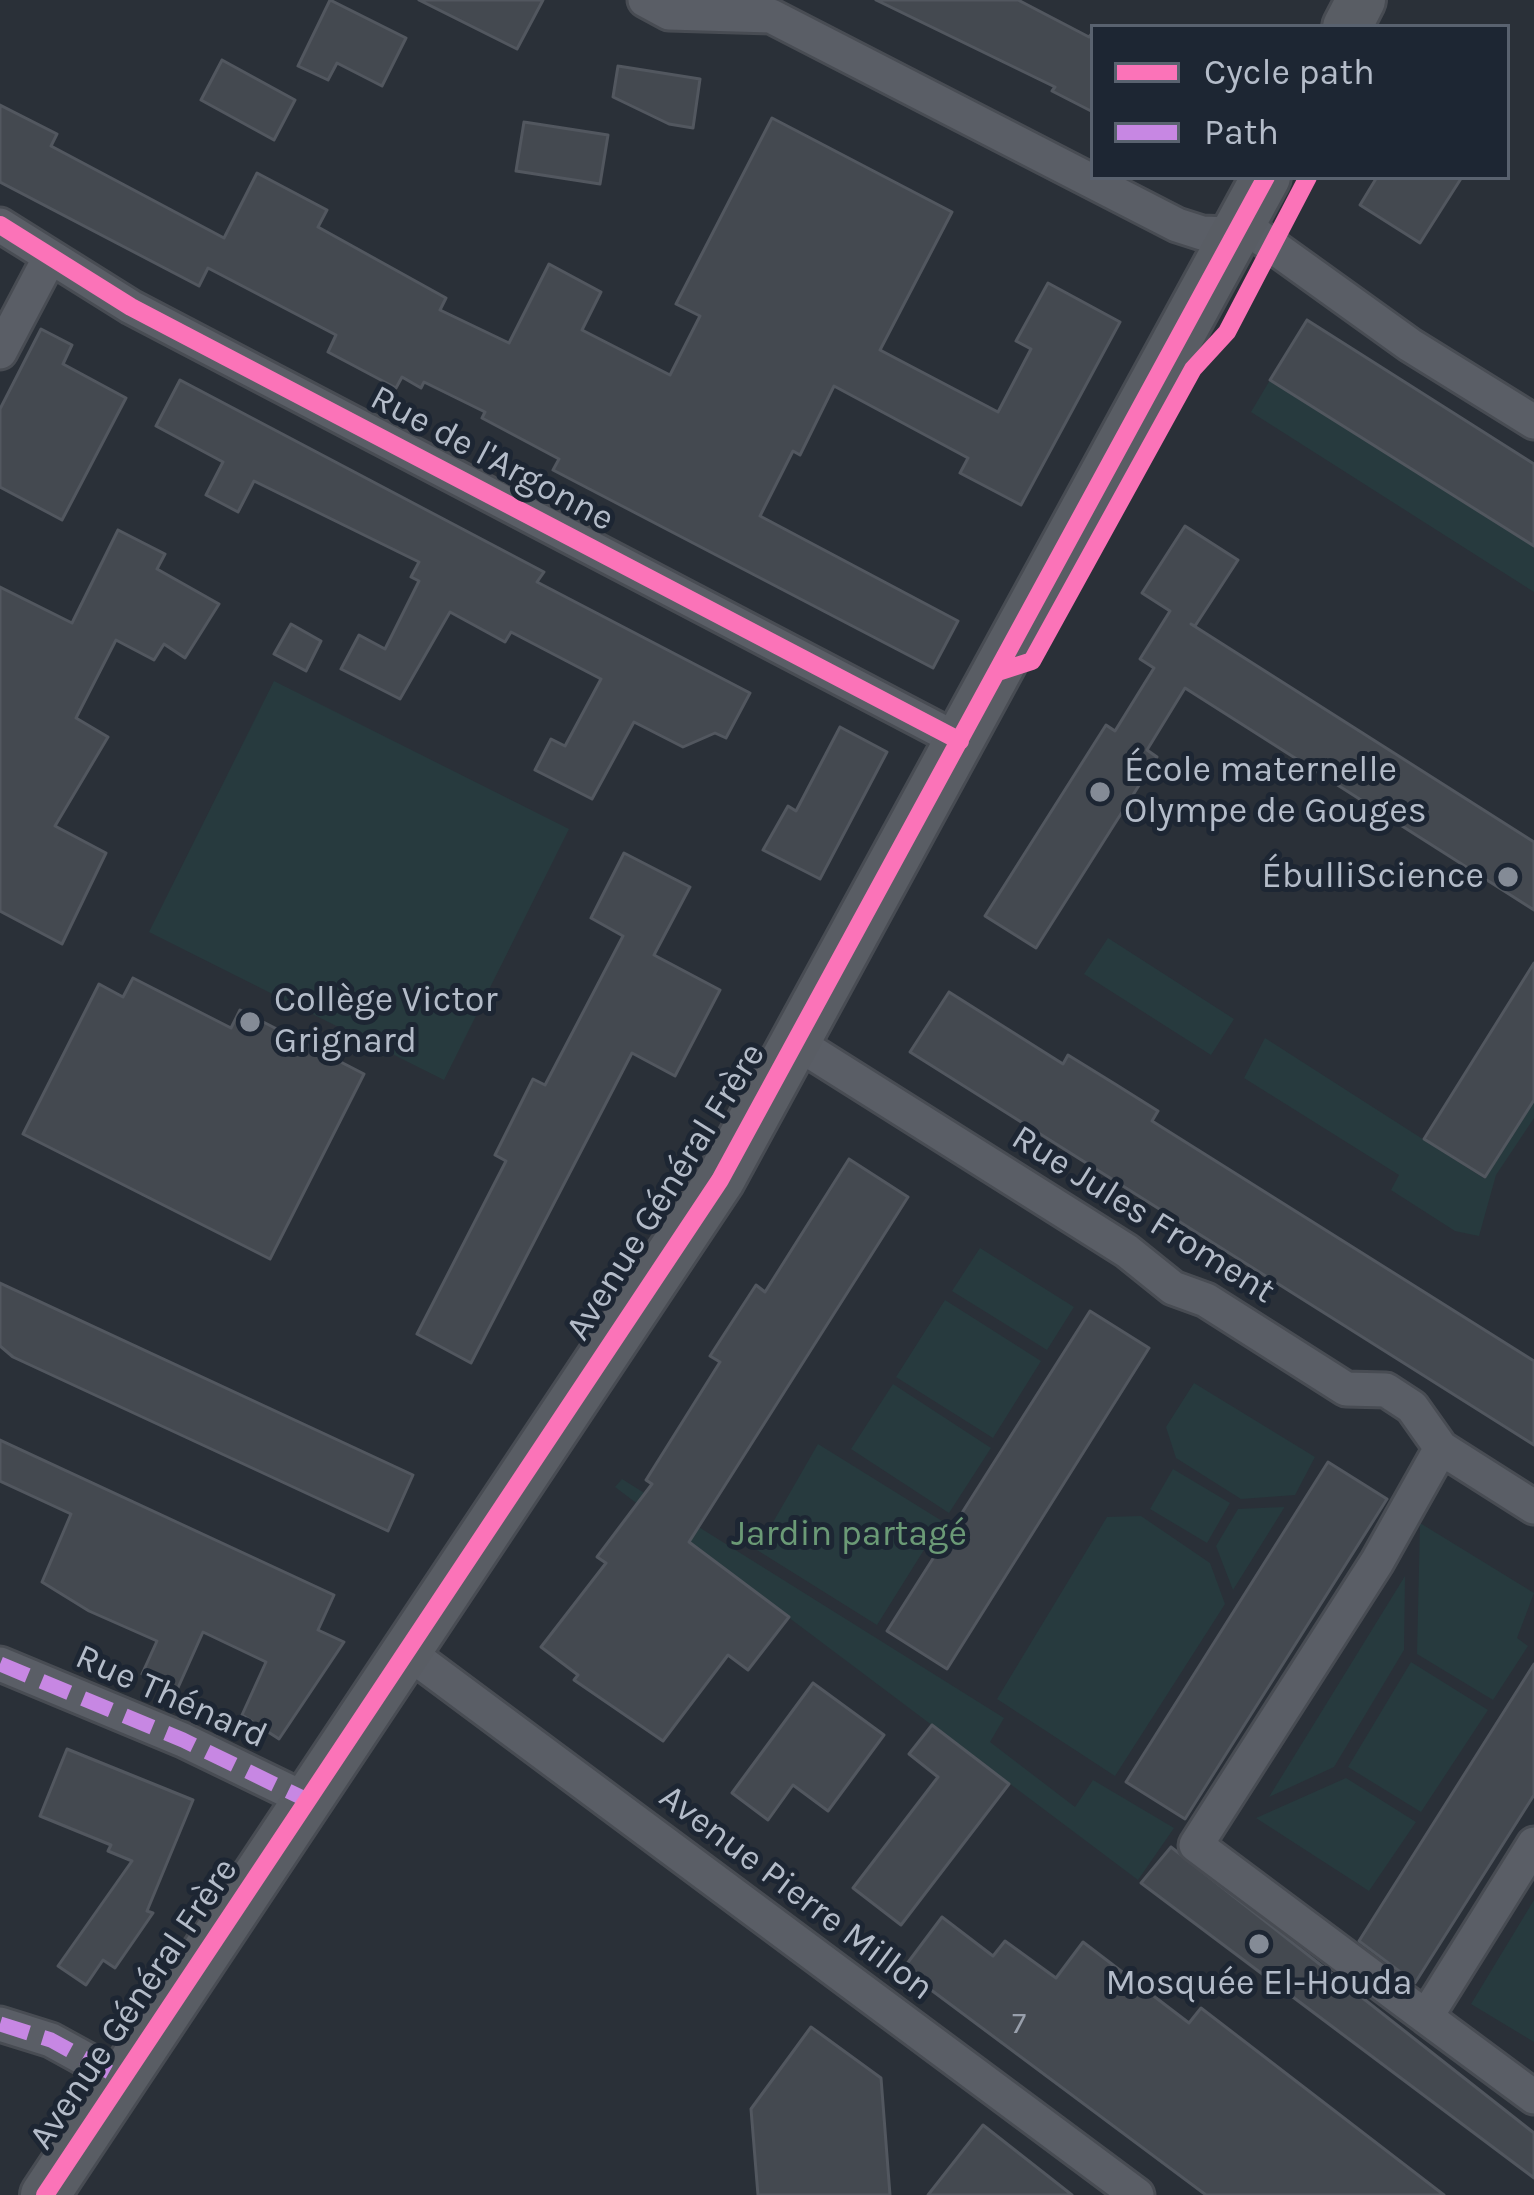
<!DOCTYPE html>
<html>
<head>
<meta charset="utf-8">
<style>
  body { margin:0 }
  #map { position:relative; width:1534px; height:2195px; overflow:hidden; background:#2a3038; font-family:Karla,sans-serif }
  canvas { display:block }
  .legend { position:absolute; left:1090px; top:24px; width:420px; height:156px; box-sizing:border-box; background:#1d2633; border:3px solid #59626f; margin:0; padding:15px 21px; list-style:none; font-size:36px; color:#b4bcc9 }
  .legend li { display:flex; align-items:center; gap:24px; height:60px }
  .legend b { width:60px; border:3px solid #59626f }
</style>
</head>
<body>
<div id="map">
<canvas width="1534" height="2195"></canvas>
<ul class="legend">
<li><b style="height:15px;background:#fb73b8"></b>Cycle path</li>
<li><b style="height:15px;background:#c787e3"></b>Path</li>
</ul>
</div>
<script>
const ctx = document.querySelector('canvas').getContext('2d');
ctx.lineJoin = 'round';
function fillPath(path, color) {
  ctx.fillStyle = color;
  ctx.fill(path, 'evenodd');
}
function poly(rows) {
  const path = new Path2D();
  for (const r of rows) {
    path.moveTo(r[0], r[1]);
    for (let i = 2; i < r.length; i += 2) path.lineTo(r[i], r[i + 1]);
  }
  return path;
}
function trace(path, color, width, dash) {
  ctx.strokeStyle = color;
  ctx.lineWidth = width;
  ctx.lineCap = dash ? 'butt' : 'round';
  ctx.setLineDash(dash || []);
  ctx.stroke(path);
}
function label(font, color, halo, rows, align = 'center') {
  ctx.font = font + ' Karla,sans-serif';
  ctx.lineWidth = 10;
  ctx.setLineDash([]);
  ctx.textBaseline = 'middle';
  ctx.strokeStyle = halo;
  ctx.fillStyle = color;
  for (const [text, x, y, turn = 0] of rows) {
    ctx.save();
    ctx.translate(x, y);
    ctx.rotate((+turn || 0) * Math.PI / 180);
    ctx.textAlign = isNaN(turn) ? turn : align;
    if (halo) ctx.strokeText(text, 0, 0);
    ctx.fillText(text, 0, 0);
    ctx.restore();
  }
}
fillPath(poly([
  [1270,380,1534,546,1534,592,1251,412],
  [274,681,569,829,444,1080,149,932],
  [1108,938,1234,1019,1211,1055,1084,974],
  [1265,1038,1485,1179,1534,1101,1534,1118,1496,1175,1479,1236,1455,1231,1391,1190,1399,1175,1244,1078],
  [980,1248,1074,1307,1047,1350,952,1291],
  [945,1300,1041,1361,993,1438,896,1377],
  [1194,1383,1315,1457,1295,1495,1241,1499,1176,1458,1166,1427],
  [893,1384,991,1448,949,1513,851,1449],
  [818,1444,942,1521,877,1625,757,1550],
  [1173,1469,1230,1503,1207,1543,1150,1509],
  [622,1479,1004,1718,990,1742,1075,1807,1093,1780,1174,1828,1138,1880,615,1487],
  [1284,1507,1284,1508,1233,1590,1216,1546,1238,1509],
  [1141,1516,1210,1563,1225,1604,1115,1776,997,1699,1107,1517],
  [1420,1523,1534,1593,1517,1638,1528,1646,1493,1700,1417,1654],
  [1405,1576,1404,1650,1334,1767,1269,1797],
  [1411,1662,1488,1710,1421,1812,1348,1767],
  [1346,1778,1416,1822,1369,1891,1256,1818],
  [1534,1900,1534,2042,1471,2004]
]), '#273a3e');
const building = poly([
  [330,0,406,38,382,86,337,63,328,80,298,66,330,0],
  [419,0,543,0,517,49,419,0],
  [876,0,1018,0,1089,37,1093,32,1093,112,1052,91,1055,87,876,0],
  [222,60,295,100,274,140,201,100,222,60],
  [618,66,700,79,693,128,669,124,613,97,618,66],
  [0,105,57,134,51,146,224,238,257,173,327,210,318,227,446,298,440,310,509,343,549,264,601,292,582,330,670,375,700,316,676,304,772,118,952,212,880,350,998,412,1031,349,1016,341,1048,283,1120,322,1021,505,960,473,968,458,834,386,800,455,793,451,760,516,958,621,933,668,553,470,559,459,482,418,485,412,424,382,421,388,402,377,396,388,328,352,336,335,208,268,199,286,0,182,0,105],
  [524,122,608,135,600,184,516,171,524,122],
  [1377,177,1462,177,1420,243,1360,205,1377,177],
  [1307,320,1534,464,1534,546,1270,380,1307,320],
  [41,329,72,345,63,364,126,398,62,520,0,487,0,409,41,329],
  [180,380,544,572,537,582,750,693,726,738,715,733,683,747,634,722,592,799,535,770,551,739,565,746,601,679,511,632,505,642,450,612,400,699,341,669,359,635,385,649,419,581,411,577,419,562,254,481,238,512,206,495,223,462,156,426,180,380],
  [1185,526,1238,560,1195,626,1191,624,1534,842,1534,910,1185,688,1147,750,1157,757,1036,948,985,916,1106,725,1115,731,1154,668,1140,659,1170,611,1142,593,1185,526],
  [118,530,165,554,157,569,219,604,185,658,164,644,154,660,116,640,76,718,108,737,55,826,106,853,62,944,0,911,0,587,72,623,118,530],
  [291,624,321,641,306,671,274,654,291,624],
  [840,727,887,752,820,879,763,850,788,806,796,811,840,727],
  [624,853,690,887,654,955,720,990,675,1076,632,1053,471,1363,417,1334,506,1161,495,1155,533,1079,545,1085,623,936,591,918,624,853],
  [1534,963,1534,1100,1485,1177,1424,1139,1534,963],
  [133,978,231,1028,240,1010,364,1074,270,1259,23,1134,99,984,123,997,133,978],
  [949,992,1063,1064,1068,1055,1115,1084,1158,1111,1152,1121,1534,1361,1534,1445,910,1052,949,992],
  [849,1159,908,1197,689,1542,789,1617,748,1670,728,1655,663,1741,574,1680,578,1675,541,1647,606,1563,597,1557,652,1484,646,1480,720,1362,710,1356,756,1285,765,1292,849,1159],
  [0,1283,413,1475,388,1531,13,1357,0,1346,0,1283],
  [1090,1311,1149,1348,947,1669,887,1631,1090,1311],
  [0,1440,334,1595,318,1630,344,1642,279,1739,242,1715,266,1662,203,1632,177,1690,142,1674,157,1641,89,1611,42,1582,71,1514,0,1481,0,1440],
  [1328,1462,1387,1499,1185,1819,1126,1782,1328,1462],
  [1534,1664,1534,1795,1415,1983,1359,1941,1534,1664],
  [813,1683,884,1735,828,1811,793,1785,768,1820,732,1793,813,1683],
  [932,1725,1009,1784,901,1925,853,1888,938,1777,909,1754,932,1725],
  [67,1749,193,1800,147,1911,153,1913,115,1968,103,1960,86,1985,58,1966,132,1861,108,1851,111,1845,40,1816,67,1749],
  [1171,1847,1534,2133,1534,2178,1141,1883,1171,1847],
  [942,1917,993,1956,1005,1941,1056,1978,1083,1942,1189,2023,1201,2008,1444,2195,1206,2195,903,1969,942,1917],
  [811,2027,881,2078,890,2195,758,2195,751,2109,811,2027],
  [983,2125,1072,2195,928,2195,983,2125]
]);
fillPath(building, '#444950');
trace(building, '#52575f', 3);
const street = poly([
  [645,0,669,13,771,16,1177,225,1202,233,1257,235,1410,345,1534,422],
  [0,225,131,307,960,741],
  [0,352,50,257],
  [797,1043,1127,1251,1173,1288,1206,1300,1346,1389,1386,1390,1412,1407,1441,1448,1534,1507],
  [409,1653,1137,2195],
  [0,1664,183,1740,309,1801],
  [1534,1844,1426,2017,1534,2097],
  [1426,2017,1196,1845,1377,1562,1441,1448],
  [0,2024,51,2040,122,2079]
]);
const secondary = poly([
  [1347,27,1361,0],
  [45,2195,720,1180,1266,177]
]);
trace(street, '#484c53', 39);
trace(secondary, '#484c53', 54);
trace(street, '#5a5e66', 33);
trace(secondary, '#595d64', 48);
trace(poly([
  [0,1664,183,1740,309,1801],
  [0,2024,51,2040,122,2079]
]), '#c787e3', 15, [30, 15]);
trace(poly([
  [0,225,131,307,960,741],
  [998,672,1032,661,1193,369,1227,332,1308,177],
  [45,2195,720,1180,1266,177]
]), '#fb73b8', 18);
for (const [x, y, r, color] of [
  [1100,792,12,"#848b96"],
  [1508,877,12,"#848b96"],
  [250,1022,12,"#848b96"],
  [1259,1944,12,"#848b96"]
]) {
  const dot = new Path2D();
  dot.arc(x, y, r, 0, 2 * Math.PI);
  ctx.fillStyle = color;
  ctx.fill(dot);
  trace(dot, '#1d2633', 4.5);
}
label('30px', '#989fab', null, [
  ["7",1019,2024]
]);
label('36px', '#b4bcc9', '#1d2633', [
  ["Rue de l'Argonne",492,459,28],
  ["Avenue Général Frère",666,1192,-58],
  ["Rue Jules Froment",1143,1215,32],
  ["Rue Thénard",171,1697,24],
  ["Avenue Pierre Millon",796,1893,37],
  ["Avenue Général Frère",134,2004,-56]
]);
label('36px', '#b4bcc9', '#1d2633', [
  ["École maternelle",1124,771],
  ["Olympe de Gouges",1124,812],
  ["ÉbulliScience",1484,877,"right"],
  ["Collège Victor",274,1001],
  ["Grignard",274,1042],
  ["Mosquée El-Houda",1259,1984,"center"]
], 'left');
label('36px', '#6b9a76', '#1d2633', [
  ["Jardin partagé",849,1535]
]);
</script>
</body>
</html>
